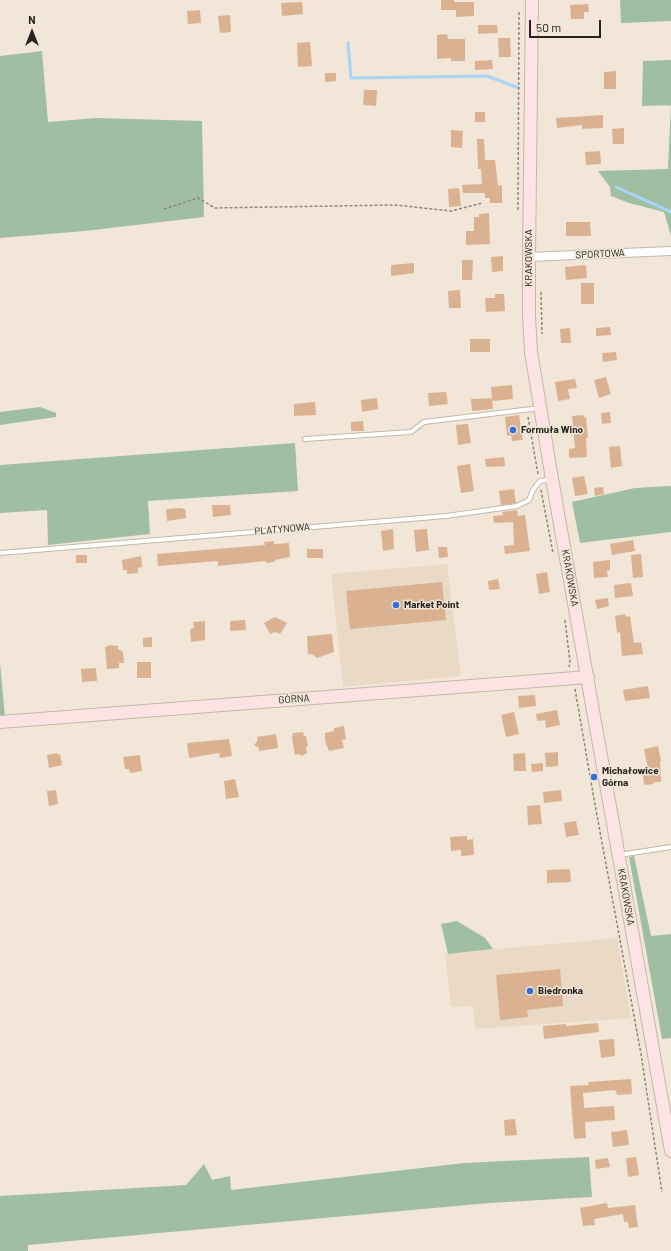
<!DOCTYPE html>
<html>
<head>
<meta charset="utf-8">
<style>
  body { margin:0 }
  #map { position:relative; width:671px; height:1251px; overflow:hidden; background:#f2e6d8; font-family:Barlow,sans-serif }
  canvas { display:block }
  .north { position:absolute; left:12px; top:12px; width:40px; height:40px; -webkit-text-stroke:3px #f2e6d8; paint-order:stroke; rotate:0deg; font-size:11px; font-weight:700; line-height:16px; text-align:center; color:#27231e }
  .north::after { content:''; display:block; margin:auto; width:14px; height:18px; background:#27231e; clip-path:polygon(50% 0,100% 100%,50% 72%,0 100%) }
  .scale { position:absolute; left:529px; top:20px; width:72px; height:18px; box-sizing:border-box; border:2px solid #27231e; border-top:0; padding-left:5px; font-size:12px; line-height:14px; white-space:nowrap; color:#27231e; -webkit-text-stroke:3px #f2e6d8; paint-order:stroke }
</style>
</head>
<body>
<div id="map">
<canvas width="671" height="1251"></canvas>
<div class="north">N</div>
<div class="scale">50 m</div>
</div>
<script>
const ctx = document.querySelector('canvas').getContext('2d');
ctx.lineJoin = 'round';
function fillPath(path, color) {
  ctx.fillStyle = color;
  ctx.fill(path, 'evenodd');
}
function poly(rows) {
  const path = new Path2D();
  for (const r of rows) {
    path.moveTo(r[0], r[1]);
    for (let i = 2; i < r.length; i += 2) path.lineTo(r[i], r[i + 1]);
  }
  return path;
}
function trace(path, color, width, dash) {
  ctx.strokeStyle = color;
  ctx.lineWidth = width;
  ctx.lineCap = dash ? 'butt' : 'round';
  ctx.setLineDash(dash || []);
  ctx.stroke(path);
}
function label(font, color, halo, rows, align = 'center') {
  ctx.font = font + ' Barlow,sans-serif';
  ctx.lineWidth = 3;
  ctx.setLineDash([]);
  ctx.textBaseline = 'middle';
  ctx.strokeStyle = halo;
  ctx.fillStyle = color;
  for (const [text, x, y, turn = 0] of rows) {
    ctx.save();
    ctx.translate(x, y);
    ctx.rotate((+turn || 0) * Math.PI / 180);
    ctx.textAlign = isNaN(turn) ? turn : align;
    if (halo) ctx.strokeText(text, 0, 0);
    ctx.fillText(text, 0, 0);
    ctx.restore();
  }
}
fillPath(poly([
  [447,564,461,676,343,687,331,574],
  [617,938,631,1018,475,1029,473,1006,451,1007,445,954]
]), '#ead9c4');
fillPath(poly([
  [620,0,671,0,671,21,621,23],
  [42,51,48,122,96,118,202,121,204,217,85,231,0,238,0,56],
  [671,60,671,236,664,212,629,203,611,196,610,187,598,171,668,169,671,105,642,106,643,61],
  [40,407,56,413,56,417,0,425,0,412],
  [295,443,298,491,148,501,150,534,48,545,47,510,0,513,0,465],
  [671,486,671,532,580,543,572,502,635,488],
  [0,663,5,716,0,716],
  [634,856,651,936,671,934,671,1038,662,1039,629,857],
  [457,921,485,938,493,949,448,954,441,924],
  [589,1157,592,1197,489,1203,28,1245,28,1251,0,1251,0,1196,186,1185,204,1164,212,1180,230,1176,231,1190,464,1163]
]), '#a0bfa2');
trace(poly([
  [348,43,351,78,487,76,519,88],
  [616,187,671,212]
]), '#a8d4f6', 3);
fillPath(poly([
  [441,0,454,0,454,2,474,2,474,16,456,17,456,10,441,10],
  [302,2,303,14,282,16,281,3],
  [588,4,589,12,584,12,584,19,571,19,570,5],
  [200,10,201,23,188,24,187,11],
  [230,15,231,32,220,33,218,16],
  [478,25,497,25,498,33,478,34],
  [447,34,448,39,465,39,465,61,451,61,451,58,437,59,437,35],
  [498,38,510,38,511,57,499,57],
  [310,42,312,66,298,67,297,43],
  [492,60,493,69,475,70,475,61],
  [616,71,616,89,604,89,604,72],
  [325,73,336,73,336,81,325,82],
  [364,90,377,90,376,106,363,105],
  [475,112,485,112,485,122,475,122],
  [603,115,603,128,582,129,582,125,557,128,556,118],
  [624,128,624,144,613,144,612,129],
  [451,130,463,131,462,148,451,147],
  [477,139,484,139,485,160,495,160,498,186,502,185,502,203,490,203,490,198,485,198,485,193,463,193,462,185,482,184,481,169,478,169],
  [600,151,601,164,586,165,585,152],
  [459,188,461,206,449,207,448,189],
  [489,213,490,244,466,245,466,231,474,231,474,217,479,217,479,214],
  [566,222,590,222,591,236,566,236],
  [503,256,503,271,492,272,491,257],
  [462,260,473,260,472,280,462,280],
  [414,263,414,273,391,276,391,265],
  [586,265,587,278,566,280,565,267],
  [581,283,594,283,594,304,581,304],
  [460,290,461,308,449,308,448,291],
  [495,294,504,294,505,311,486,312,485,298,495,298],
  [610,327,611,335,596,336,596,328],
  [570,328,571,343,561,343,560,329],
  [470,339,490,339,490,352,470,352],
  [616,352,617,360,603,362,602,353],
  [606,377,611,394,599,398,594,380],
  [575,379,577,388,568,389,570,399,558,401,555,382],
  [512,385,513,399,492,401,491,387],
  [446,392,448,404,429,406,428,393],
  [377,398,378,409,362,412,361,400],
  [492,398,493,409,472,411,471,399],
  [315,402,316,415,294,416,294,404],
  [610,412,611,423,602,424,601,413],
  [519,415,523,440,512,441,511,435,507,436,505,417],
  [583,415,584,418,586,417,588,438,586,438,587,457,569,458,569,449,575,448,572,416],
  [363,421,364,431,351,431,351,422],
  [468,424,471,443,458,445,456,425],
  [620,446,622,466,611,468,609,447],
  [504,457,505,466,486,467,485,459],
  [470,464,474,491,461,493,457,466],
  [584,476,588,494,575,496,572,478],
  [603,487,604,494,595,496,594,488],
  [514,489,516,503,501,505,499,491],
  [212,505,230,505,231,515,213,517],
  [180,508,185,509,186,518,167,521,166,509],
  [517,510,518,516,525,515,530,551,505,554,504,546,514,545,513,522,494,523,493,516,503,515,502,512],
  [393,529,394,549,383,551,381,531],
  [427,529,429,550,416,552,414,530],
  [633,540,635,551,612,555,610,544],
  [274,541,274,544,289,543,290,557,275,560,275,562,266,563,266,561,218,566,218,561,158,566,157,554,265,545,264,542],
  [438,547,447,547,448,557,439,558],
  [307,549,323,549,323,558,307,558],
  [641,554,643,577,633,578,631,555],
  [76,555,87,555,87,563,76,563],
  [141,556,142,567,138,568,138,573,127,574,127,570,123,570,122,560],
  [610,560,610,570,607,571,608,577,594,578,593,562],
  [547,572,550,592,539,594,536,574],
  [498,579,500,589,489,590,488,581],
  [442,582,446,620,350,629,346,591],
  [631,583,633,596,615,598,614,585],
  [608,598,609,606,597,609,595,600],
  [625,614,626,617,630,616,634,643,641,642,643,654,622,656,620,632,617,633,615,616],
  [275,617,287,623,280,634,275,632,270,634,264,623],
  [245,620,246,630,230,631,230,621],
  [205,621,205,640,191,642,190,629,194,628,193,622],
  [332,634,334,652,317,658,312,654,308,654,307,636],
  [152,637,152,647,143,647,143,638],
  [110,645,118,646,118,649,123,652,124,663,119,663,119,668,107,669,105,647],
  [137,662,151,662,151,678,137,678],
  [96,668,97,681,82,682,81,669],
  [648,686,650,698,625,701,623,690],
  [535,695,536,706,519,708,518,696],
  [557,710,560,725,546,728,545,720,537,721,536,714],
  [514,712,519,734,506,737,501,715],
  [344,726,346,739,342,740,344,748,329,751,325,741,325,733,334,731,334,728],
  [303,732,304,736,306,736,308,747,306,747,307,753,302,756,299,754,295,755,292,738,293,733],
  [276,734,278,748,259,751,259,748,254,745,258,740,257,737],
  [229,739,232,756,220,758,219,753,189,758,187,743],
  [658,746,661,761,660,761,661,782,653,782,654,784,644,785,643,774,649,774,644,749],
  [558,752,558,766,546,767,545,753],
  [57,753,58,755,60,754,62,765,49,768,47,755],
  [525,753,526,771,514,771,513,754],
  [140,755,142,771,130,773,129,769,125,769,123,757],
  [543,763,543,771,532,772,531,764],
  [235,779,239,797,226,799,224,781],
  [56,790,58,804,49,806,47,791],
  [561,790,562,801,544,803,543,792],
  [540,805,542,824,528,825,527,806],
  [576,821,579,835,566,837,564,823],
  [467,836,467,840,473,839,474,855,461,856,461,850,451,851,450,837],
  [570,869,571,882,547,883,547,870],
  [560,969,563,1006,527,1010,528,1017,500,1020,496,975],
  [598,1023,599,1032,544,1039,543,1026,566,1024,566,1026],
  [614,1039,615,1056,601,1058,599,1040],
  [631,1079,632,1094,617,1095,616,1091,613,1090,583,1093,584,1108,614,1106,615,1120,585,1122,586,1138,574,1139,570,1086,589,1085,588,1082],
  [515,1119,517,1135,505,1136,504,1120],
  [627,1130,629,1145,613,1147,611,1132],
  [636,1157,639,1175,628,1177,626,1158],
  [608,1158,610,1167,596,1169,595,1160],
  [607,1203,608,1208,635,1205,638,1227,629,1228,628,1222,624,1222,623,1214,594,1219,595,1225,583,1226,580,1208]
]), '#dbb291');
const lane = poly([
  [305,439,411,432,424,422,540,408],
  [0,553,446,516,517,506,529,500,533,490,540,481,552,479],
  [619,855,671,847]
]);
const street = poly([
  [529,257,671,251]
]);
const secondary = poly([
  [532,0,529,257,529,316,531,352,552,479,671,1151],
  [0,722,588,677]
]);
trace(lane, '#c3b8aa', 6);
trace(street, '#c3b8aa', 10);
trace(secondary, '#c3b8aa', 14);
trace(poly([
  [164,209,198,198,215,208,395,205,451,211,482,203],
  [518,210,519,12],
  [541,292,542,334],
  [528,417,538,474],
  [541,490,553,553],
  [565,620,570,662,569,667],
  [575,689,594,799,641,1054,662,1192]
]), '#8d857c', 1.5, [3, 2]);
trace(lane, '#fff', 4);
trace(street, '#fff', 8);
trace(secondary, '#fde3e4', 12);
for (const [x, y, r, color] of [
  [513,430,4,"#326fdd"],
  [396,605,4,"#326fdd"],
  [594,777,4,"#326fdd"],
  [530,991,4,"#326fdd"]
]) {
  const dot = new Path2D();
  dot.arc(x, y, r, 0, 2 * Math.PI);
  ctx.fillStyle = color;
  ctx.fill(dot);
  trace(dot, '#f2e6d8', 1.5);
}
label('10px', '#27231e', '#f2e6d8', [
  ["SPORTOWA",600,254,-3],
  ["KRAKOWSKA",529,258,-90],
  ["PLATYNOWA",282,529,-5],
  ["KRAKOWSKA",570,578,80],
  ["GÓRNA",294,699,-4],
  ["KRAKOWSKA",626,897,80]
]);
label('bold 10px', '#27231e', '#f2e6d8', [
  ["Formuła Wino",521,430],
  ["Market Point",404,605],
  ["Michałowice",602,771],
  ["Górna",602,783],
  ["Biedronka",538,991]
], 'left');
</script>
</body>
</html>
